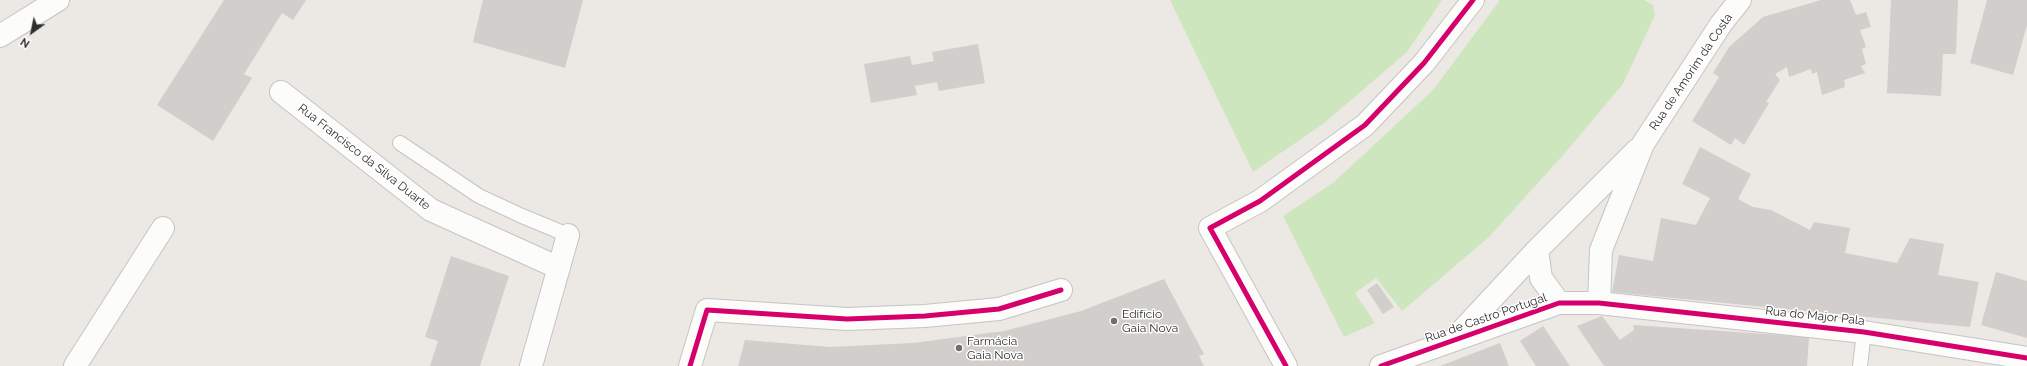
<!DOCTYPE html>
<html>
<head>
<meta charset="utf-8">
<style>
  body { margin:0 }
  #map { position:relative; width:2027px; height:366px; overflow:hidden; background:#ece8e4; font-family:Raleway,sans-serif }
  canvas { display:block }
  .north { position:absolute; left:12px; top:12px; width:40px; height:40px; -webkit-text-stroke:3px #fff; paint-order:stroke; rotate:213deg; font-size:11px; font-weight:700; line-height:16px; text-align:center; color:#2e2e2e }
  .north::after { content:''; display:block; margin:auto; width:14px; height:18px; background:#2e2e2e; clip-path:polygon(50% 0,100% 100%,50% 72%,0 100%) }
</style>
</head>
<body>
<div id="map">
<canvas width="2027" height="366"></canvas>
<div class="north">N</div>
</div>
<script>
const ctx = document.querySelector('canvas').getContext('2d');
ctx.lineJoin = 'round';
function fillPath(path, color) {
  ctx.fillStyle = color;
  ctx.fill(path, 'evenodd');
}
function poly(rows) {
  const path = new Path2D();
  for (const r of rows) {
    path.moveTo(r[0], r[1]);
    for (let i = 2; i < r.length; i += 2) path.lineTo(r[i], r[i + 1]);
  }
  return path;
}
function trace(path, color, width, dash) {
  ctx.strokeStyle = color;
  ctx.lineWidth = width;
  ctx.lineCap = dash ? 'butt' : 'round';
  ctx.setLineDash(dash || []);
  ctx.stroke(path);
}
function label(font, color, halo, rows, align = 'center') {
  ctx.font = font + ' Raleway,sans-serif';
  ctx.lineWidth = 3;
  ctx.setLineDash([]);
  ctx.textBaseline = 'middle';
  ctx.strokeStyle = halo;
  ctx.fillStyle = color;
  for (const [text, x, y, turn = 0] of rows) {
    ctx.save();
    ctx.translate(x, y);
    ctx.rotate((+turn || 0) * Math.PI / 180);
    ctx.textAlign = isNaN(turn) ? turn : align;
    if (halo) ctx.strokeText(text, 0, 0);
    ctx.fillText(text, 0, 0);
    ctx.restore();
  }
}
fillPath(poly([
  [1170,0,1442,0,1407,52,1323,124,1253,172],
  [1500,0,1644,0,1653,5,1655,15,1623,84,1564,154,1489,237,1402,311,1376,278,1355,293,1375,323,1344,337,1283,216,1334,182,1433,90]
]), '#cee6be');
fillPath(poly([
  [224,0,306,0,293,20,282,13,244,74,252,78,213,141,157,105],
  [483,0,583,0,565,68,473,42],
  [1821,0,1850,0,1856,15,1866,12,1871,27,1860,30,1866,47,1862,49,1866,64,1861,66,1865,73,1844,80,1845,87,1822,95,1817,72,1812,74,1811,69,1789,77,1787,67,1775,74,1780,80,1766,102,1769,103,1744,145,1735,138,1731,145,1692,121,1719,77,1713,73,1729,47,1763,17],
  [1891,0,1958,0,1956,54,1943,54,1941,96,1887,93],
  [1987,0,2027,0,2027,25,2013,75,1970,63],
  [978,44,985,83,939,91,937,82,915,86,917,95,871,103,864,64,910,56,912,65,934,61,932,52],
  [1700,147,1751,174,1738,199,1753,207,1771,210,1810,230,1814,222,1850,228,1845,253,1897,263,1910,238,1944,244,1938,275,1979,282,1970,327,1612,292,1619,255,1653,261,1661,218,1696,225,1710,198,1682,184],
  [451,256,509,276,480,366,430,366,438,341,425,337],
  [1996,272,2027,281,2027,338,1981,325],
  [1164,279,1204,354,1199,356,1204,366,738,366,745,340,830,347,913,343,1004,331,1081,311],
  [1377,283,1394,307,1383,314,1367,290],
  [1602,316,1620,340,1634,330,1633,325,1809,337,1807,366,1604,366,1577,326],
  [1543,326,1570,366,1536,366,1520,341],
  [1500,343,1509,366,1440,366]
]), '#d1cecb');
const service = poly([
  [400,143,479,196,522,216,568,235],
  [1860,366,1864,332]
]);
const minor = poly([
  [281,92,431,210,559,268],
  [1537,250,1541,278,1559,303],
  [1599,303,1601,250,1643,144,1721,24,1740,0],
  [1457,336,1537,250,1637,150],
  [75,366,163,228],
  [531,366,568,235],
  [690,366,707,310,847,319,925,316,999,309,1061,290],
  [1286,366,1210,228,1260,201,1365,125,1424,63,1473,0],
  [1381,366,1559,303,1599,303,1864,332,2027,358]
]);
const tertiary = poly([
  [0,36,58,0]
]);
trace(service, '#c5c4c5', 16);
trace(minor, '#c5c4c5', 24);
trace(tertiary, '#c5c4c5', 24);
trace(service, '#fcfcfb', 14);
trace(minor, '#fcfcfb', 22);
trace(tertiary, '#fcfcfb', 22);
trace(poly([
  [690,366,707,310,847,319,925,316,999,309,1061,290],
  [1286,366,1210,228,1260,201,1365,125,1424,63,1473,0],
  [1381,366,1559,303,1599,303,1864,332,2027,358]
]), '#d6006c', 5);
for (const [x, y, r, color] of [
  [1114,321,4,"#706f6e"],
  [959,348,4,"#706f6e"]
]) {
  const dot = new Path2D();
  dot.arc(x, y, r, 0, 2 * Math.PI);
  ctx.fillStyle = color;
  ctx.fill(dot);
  trace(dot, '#fff', 1.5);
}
label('12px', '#2e2e2e', '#fff', [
  ["Rua de Amorim da Costa",1691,72,-56],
  ["Rua Francisco da Silva Duarte",364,157,38],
  ["Rua do Major Pala",1815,316,6],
  ["Rua de Castro Portugal",1486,318,-19]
]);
label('12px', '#2e2e2e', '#fff', [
  ["Edifício",1122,314],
  ["Gaia Nova",1122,328],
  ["Farmácia",967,341],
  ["Gaia Nova",967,355]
], 'left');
</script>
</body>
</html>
